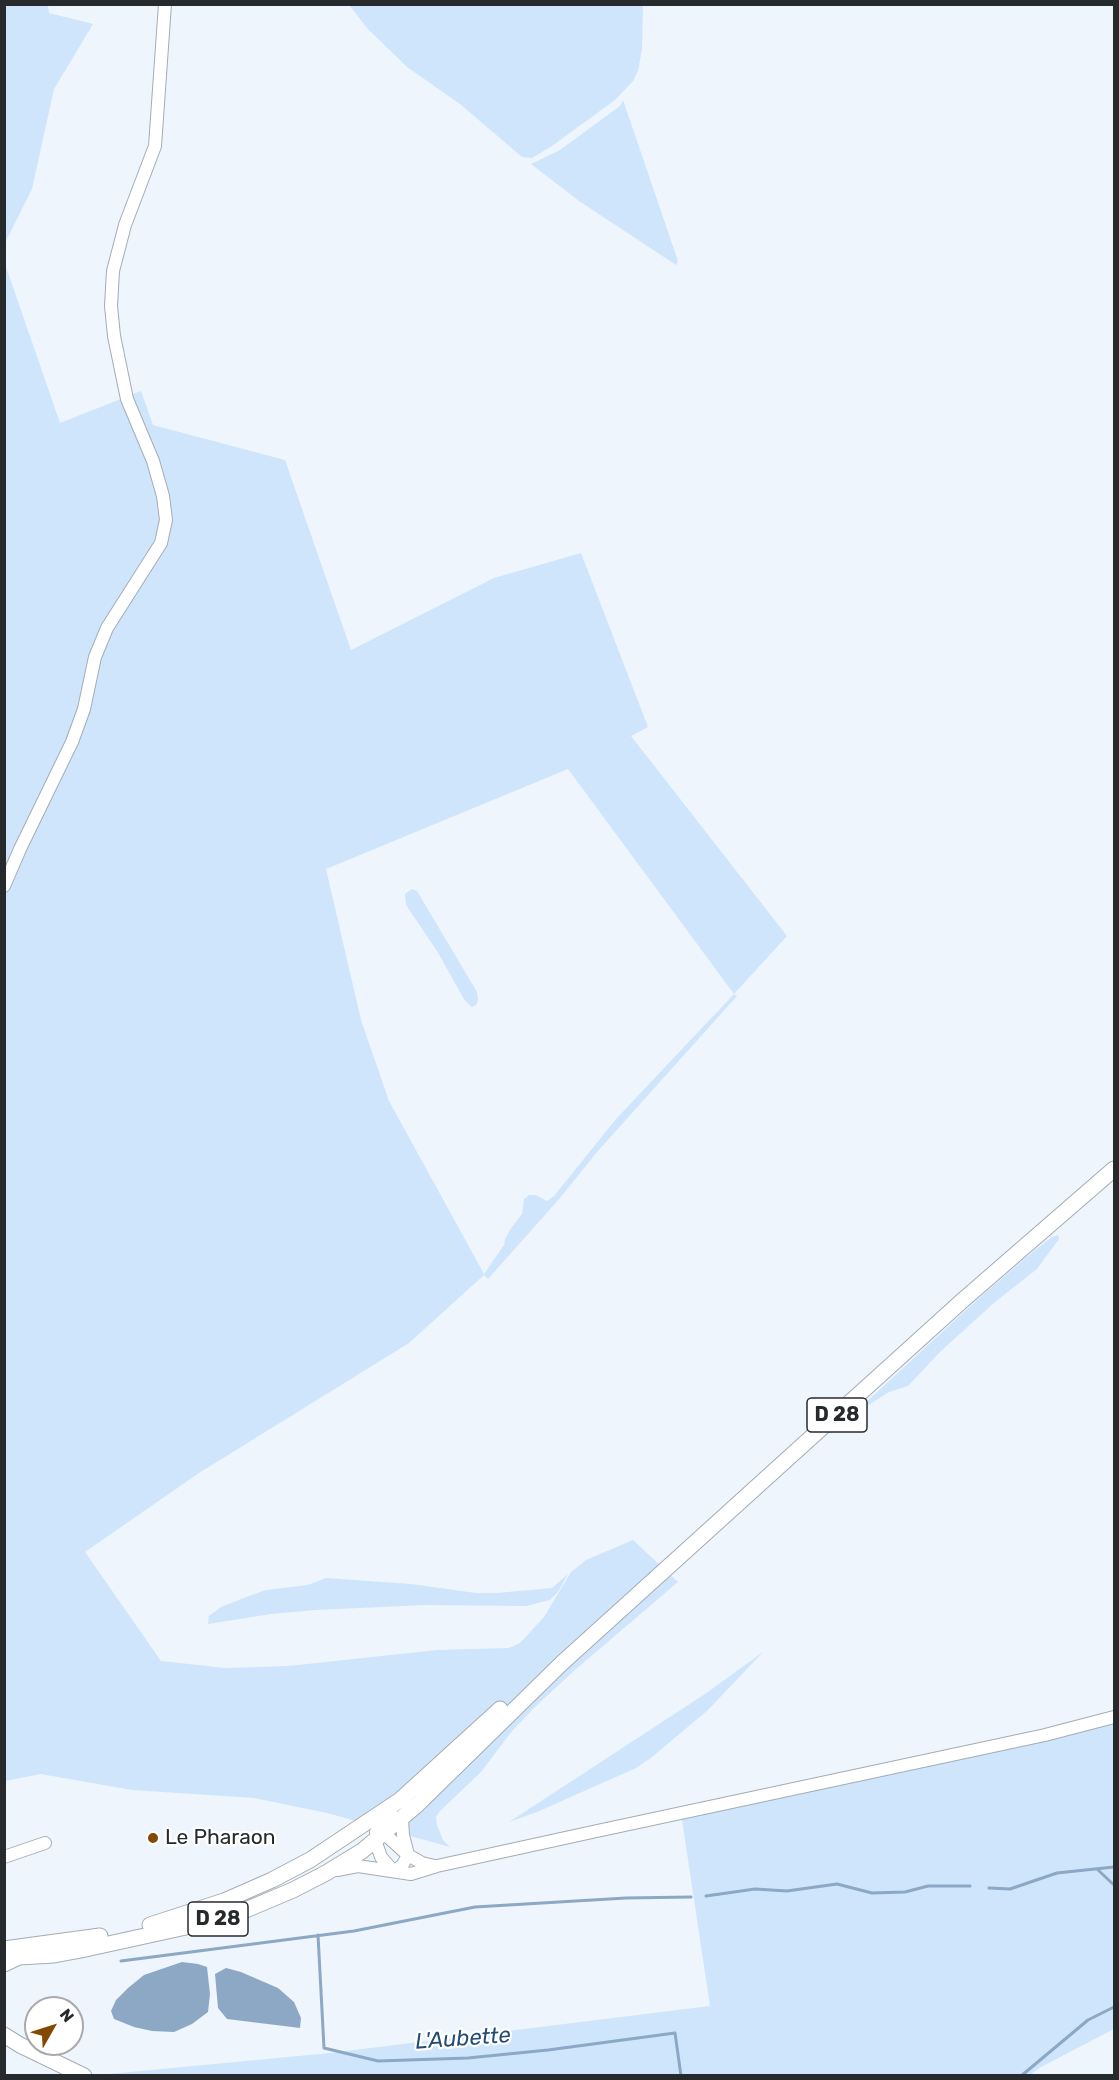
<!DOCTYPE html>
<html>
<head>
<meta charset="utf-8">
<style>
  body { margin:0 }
  #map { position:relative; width:1119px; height:2080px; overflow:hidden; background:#eef5fd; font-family:Rubik,sans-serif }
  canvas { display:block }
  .frame { position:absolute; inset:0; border:6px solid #272a2c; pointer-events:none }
  .north { position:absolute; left:24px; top:1996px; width:60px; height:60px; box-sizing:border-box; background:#fff; border:2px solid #a9aaab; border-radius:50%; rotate:51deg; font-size:16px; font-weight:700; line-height:24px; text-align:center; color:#272a2c }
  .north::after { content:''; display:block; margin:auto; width:21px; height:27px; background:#834900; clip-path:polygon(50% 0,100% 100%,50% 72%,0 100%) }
</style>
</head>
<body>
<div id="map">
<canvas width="1119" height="2080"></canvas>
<div class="frame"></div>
<div class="north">N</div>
</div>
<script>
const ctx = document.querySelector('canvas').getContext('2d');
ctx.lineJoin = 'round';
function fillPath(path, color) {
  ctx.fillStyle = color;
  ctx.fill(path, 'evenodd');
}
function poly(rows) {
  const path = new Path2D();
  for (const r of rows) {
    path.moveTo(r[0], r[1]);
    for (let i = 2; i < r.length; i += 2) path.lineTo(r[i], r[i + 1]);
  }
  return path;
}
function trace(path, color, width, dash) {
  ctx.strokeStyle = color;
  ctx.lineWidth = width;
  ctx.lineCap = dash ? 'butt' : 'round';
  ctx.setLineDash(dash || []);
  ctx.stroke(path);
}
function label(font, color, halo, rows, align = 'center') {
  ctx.font = font + ' Rubik,sans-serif';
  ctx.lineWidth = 4.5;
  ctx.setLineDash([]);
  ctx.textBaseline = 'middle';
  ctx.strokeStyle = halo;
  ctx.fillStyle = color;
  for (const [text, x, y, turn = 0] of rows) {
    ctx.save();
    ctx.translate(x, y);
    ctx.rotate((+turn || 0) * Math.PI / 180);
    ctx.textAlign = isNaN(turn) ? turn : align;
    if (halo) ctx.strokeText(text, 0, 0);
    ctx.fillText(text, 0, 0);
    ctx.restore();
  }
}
fillPath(poly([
  [5,4,48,5,49,13,93,24,54,89,32,189,5,243],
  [349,5,643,5,642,49,638,71,633,81,615,100,552,146,532,158,522,157,460,104,407,67,367,28],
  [623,100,678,261,676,265,579,201,531,164,560,150,620,106],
  [4,261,60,423,141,391,153,425,285,460,351,650,494,578,581,553,648,727,631,736,787,936,734,994,737,996,597,1152,560,1198,488,1279,484,1275,409,1343,199,1473,85,1552,161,1661,225,1668,289,1666,437,1650,509,1648,520,1643,544,1617,571,1572,586,1560,633,1540,678,1582,575,1670,535,1707,512,1731,481,1772,439,1812,436,1817,437,1825,443,1840,450,1847,327,1813,254,1798,132,1790,41,1774,5,1781],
  [568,769,734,994,616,1119,554,1196,547,1201,536,1195,529,1195,524,1199,522,1214,511,1228,505,1239,504,1245,484,1274,389,1101,361,1020,326,869],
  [412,889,417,891,477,992,478,1000,476,1005,472,1007,465,1001,437,951,406,905,405,894],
  [1058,1235,1059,1239,1037,1269,995,1302,940,1352,908,1386,889,1392,850,1417,978,1299,1035,1250,1052,1237],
  [568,1574,558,1592,550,1600,526,1606,424,1605,316,1610,271,1614,208,1624,209,1616,221,1607,249,1596,266,1590,308,1585,326,1578,411,1584,476,1593,497,1593,552,1588],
  [763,1652,708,1710,652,1757,636,1768,537,1812,509,1822,705,1694],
  [1114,1724,1114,2029,1041,2067,1030,2075,109,2074,330,2053,710,2006,681,1813]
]), '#cfe5fc');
fillPath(poly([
  [182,1962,198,1964,207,1967,210,1994,208,2012,192,2024,174,2032,152,2031,134,2027,114,2019,111,2011,116,2000,128,1988,144,1975],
  [226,1968,241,1972,278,1988,294,2002,301,2018,300,2028,227,2019,218,2008,215,1974]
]), '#8ca8c4');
trace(poly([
  [1098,1870,1114,1885],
  [989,1888,1010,1889,1057,1873,1114,1867],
  [706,1896,755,1889,787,1891,837,1884,872,1893,905,1892,928,1886,970,1886],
  [318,1935,324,2048,378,2061,468,2058,548,2050,675,2033,681,2076],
  [121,1961,354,1931,475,1907,626,1898,691,1897],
  [1021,2076,1088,2020,1114,2007]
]), '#8ca8c4', 3);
const minor = poly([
  [4,886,20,849,72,742,84,709,95,657,107,628,161,543,166,520,163,496,153,461,127,399,114,336,111,306,113,271,125,225,155,146,165,4],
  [391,1811,379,1823,375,1840,381,1857,393,1871,402,1866,408,1855,403,1835,402,1819],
  [376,1832,388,1837,408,1855,422,1863,435,1866],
  [4,1857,45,1843],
  [337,1870,358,1866,411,1874,437,1866,597,1831,1045,1735,1114,1717]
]);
const major = poly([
  [150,1925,224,1901,272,1880,310,1860,400,1800,500,1709],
  [4,1949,100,1936],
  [4,1964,19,1957,54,1955,81,1950,204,1923,241,1912,293,1890,326,1873,362,1851,417,1805,562,1663,963,1300,1114,1169],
  [4,2035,20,2045,84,2076]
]);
trace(minor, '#a5acb4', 14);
trace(major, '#a5acb4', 17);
trace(minor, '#fff', 12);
trace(major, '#fff', 15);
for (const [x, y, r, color] of [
  [153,1838,6,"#834900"]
]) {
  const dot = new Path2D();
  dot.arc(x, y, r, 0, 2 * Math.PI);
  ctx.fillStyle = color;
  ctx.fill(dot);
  trace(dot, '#fff', 2);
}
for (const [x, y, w] of [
  [837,1415,60],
  [218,1919,60]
]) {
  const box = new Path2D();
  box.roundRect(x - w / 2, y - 17, w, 34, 4.5);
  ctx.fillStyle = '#fff';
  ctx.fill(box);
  trace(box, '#272a2c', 1.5);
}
label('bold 20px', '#272a2c', null, [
  ["D 28",837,1415],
  ["D 28",218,1919]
]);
label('21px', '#272a2c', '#fff', [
  ["Le Pharaon",165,1838]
], 'left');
label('italic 22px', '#234d75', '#fff', [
  ["L'Aubette",463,2039,-4]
]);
</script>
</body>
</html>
